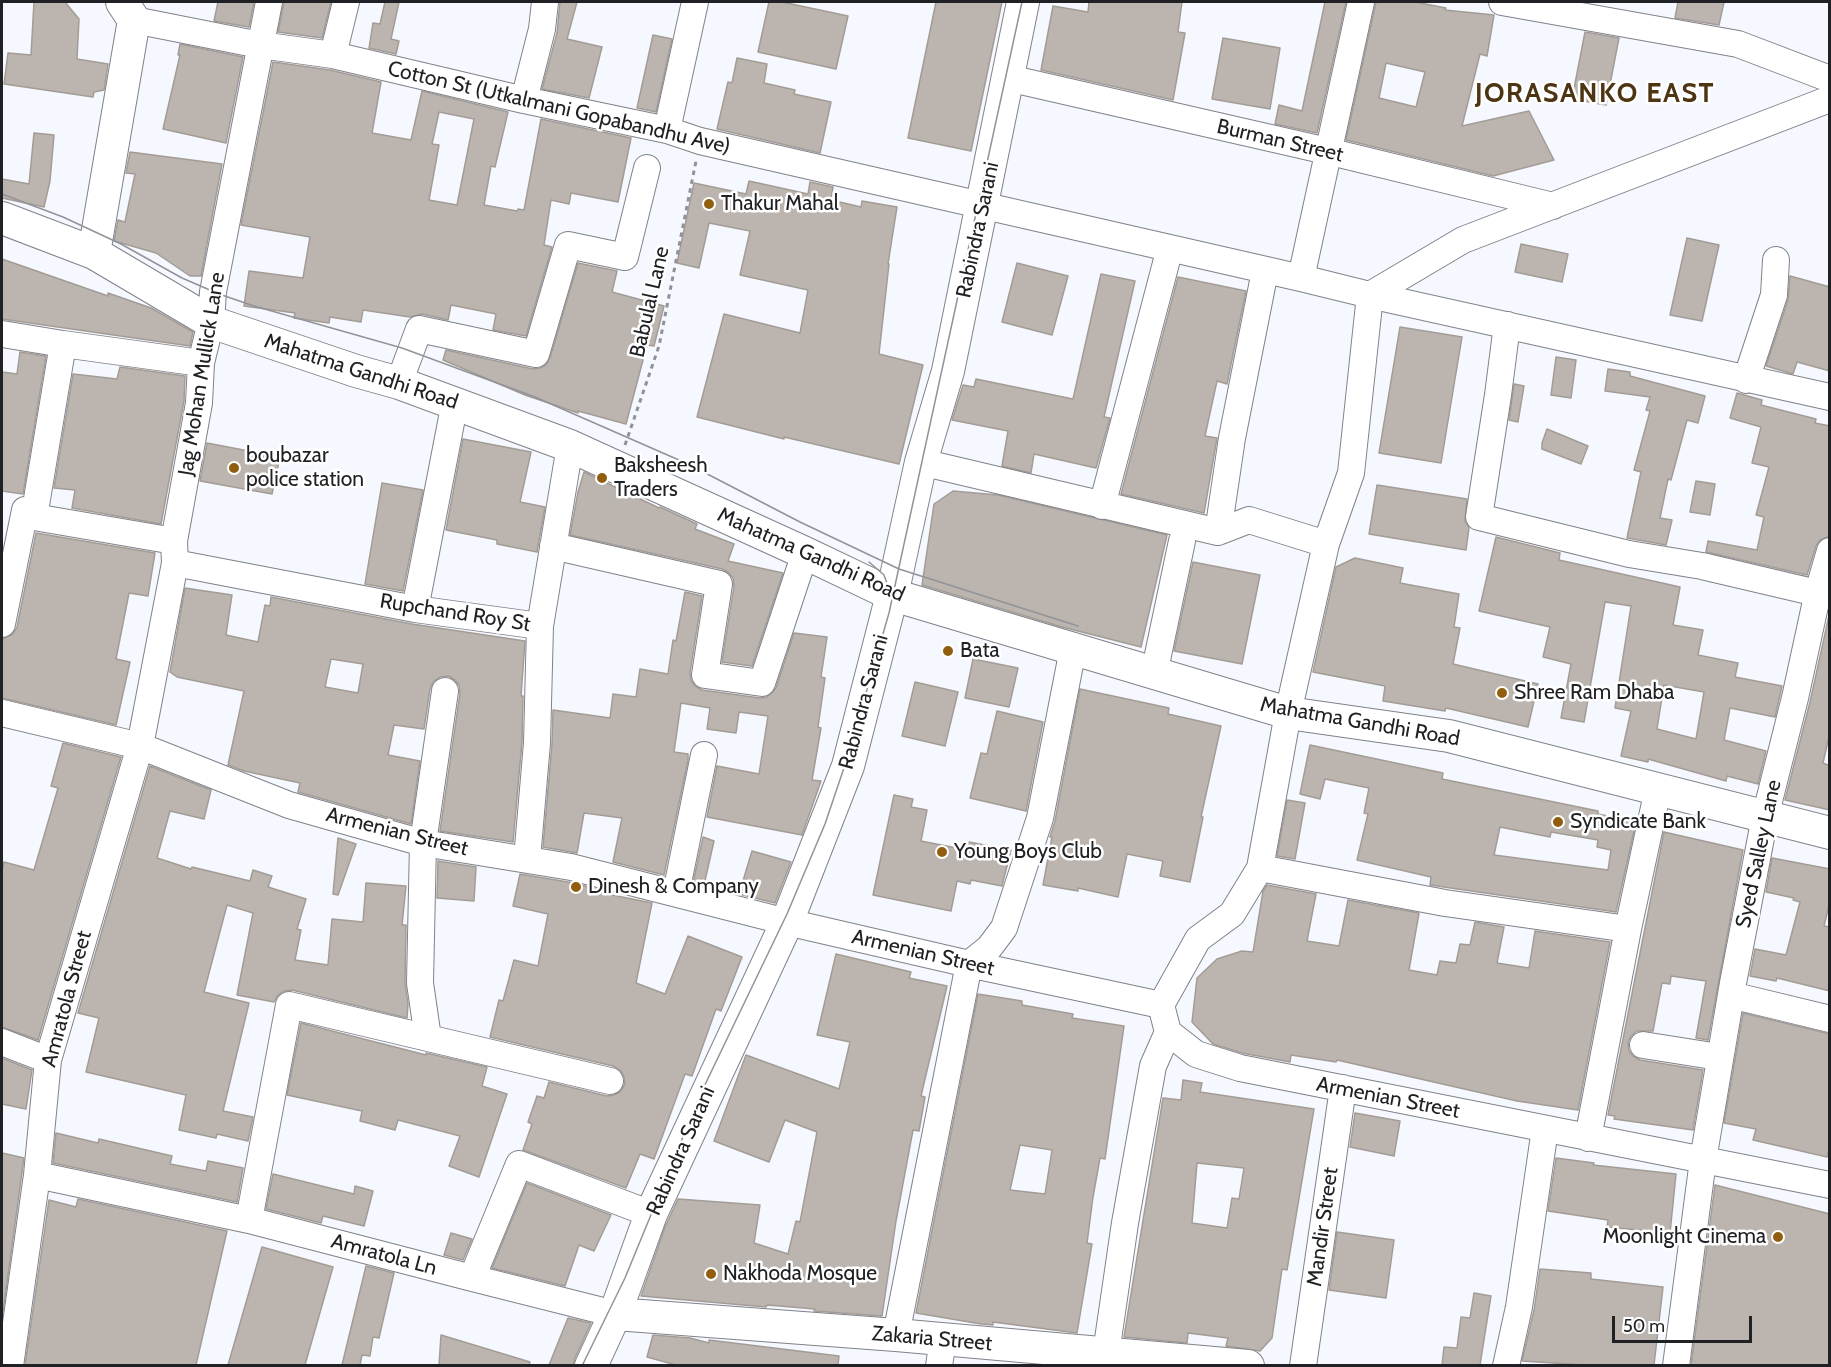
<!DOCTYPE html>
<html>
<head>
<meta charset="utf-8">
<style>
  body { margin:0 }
  #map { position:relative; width:1831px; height:1367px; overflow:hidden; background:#f5f8fe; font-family:Cabin,sans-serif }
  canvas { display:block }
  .frame { position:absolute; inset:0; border:3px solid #202124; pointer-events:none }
  .scale { position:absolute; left:1612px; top:1316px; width:140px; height:27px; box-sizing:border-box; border:3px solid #202124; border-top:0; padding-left:8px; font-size:18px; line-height:21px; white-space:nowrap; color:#202124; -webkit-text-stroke:4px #fff; paint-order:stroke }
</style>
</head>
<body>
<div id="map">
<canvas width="1831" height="1367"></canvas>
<div class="frame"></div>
<div class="scale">50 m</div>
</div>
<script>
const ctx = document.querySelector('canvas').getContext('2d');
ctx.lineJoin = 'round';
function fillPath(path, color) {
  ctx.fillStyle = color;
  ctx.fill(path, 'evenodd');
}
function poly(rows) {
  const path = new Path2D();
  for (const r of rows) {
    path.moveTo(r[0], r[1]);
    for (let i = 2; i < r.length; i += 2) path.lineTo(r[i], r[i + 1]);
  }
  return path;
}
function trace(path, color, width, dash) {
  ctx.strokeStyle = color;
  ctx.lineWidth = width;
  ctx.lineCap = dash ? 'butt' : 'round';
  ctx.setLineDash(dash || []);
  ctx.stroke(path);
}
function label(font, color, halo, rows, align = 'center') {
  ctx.font = font + ' Cabin,sans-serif';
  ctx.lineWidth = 5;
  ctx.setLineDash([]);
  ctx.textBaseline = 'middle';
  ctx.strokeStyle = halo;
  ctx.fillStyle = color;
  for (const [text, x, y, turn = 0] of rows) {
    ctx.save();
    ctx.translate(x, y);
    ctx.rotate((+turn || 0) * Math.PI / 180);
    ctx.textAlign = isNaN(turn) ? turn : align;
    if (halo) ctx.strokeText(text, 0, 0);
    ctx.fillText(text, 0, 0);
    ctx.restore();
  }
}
const building = poly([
  [34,2,65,2,79,19,77,59,108,64,104,90,94,92,93,97,4,84,8,53,31,55,34,2],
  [218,2,254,2,249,27,214,21,218,2],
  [284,2,331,2,322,38,278,32,284,2],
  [385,2,399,2,391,39,399,41,396,54,369,48,373,23,380,24,385,2],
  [560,2,577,2,567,39,602,47,589,98,542,89,557,33,560,2],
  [769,2,782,2,848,16,836,69,758,52,769,2],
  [936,2,1002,2,971,151,908,138,936,2],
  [1089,2,1182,2,1178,32,1185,33,1173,100,1041,70,1053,6,1088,12,1089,2],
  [1325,2,1346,2,1317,133,1275,124,1279,105,1302,111,1325,2],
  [1376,2,1415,2,1446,8,1445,10,1494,15,1487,56,1480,54,1462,126,1529,111,1554,160,1493,176,1346,140,1376,2],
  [1386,63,1425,72,1416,107,1379,98,1386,63],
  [1678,2,1724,2,1719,25,1675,18,1678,2],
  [1585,32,1619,38,1606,105,1572,99,1585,32],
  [653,35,672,39,656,112,637,108,653,35],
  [1223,38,1280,48,1270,109,1212,99,1223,38],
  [180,44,243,57,226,143,163,129,180,55,178,55,180,44],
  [737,58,767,64,764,83,795,90,794,94,831,102,820,153,717,129,728,82,732,83,737,58],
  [273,62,330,70,381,82,372,133,411,140,422,91,508,112,495,167,491,166,484,205,517,211,518,209,524,210,541,119,631,138,618,202,571,193,569,204,551,200,544,245,552,247,526,336,493,330,496,314,451,305,448,320,422,314,410,317,363,310,361,322,330,317,329,323,294,318,295,313,244,306,249,271,303,278,310,237,241,225,273,62],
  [439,112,474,119,457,205,429,200,439,145,432,144,439,112],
  [34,133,54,135,50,181,44,207,2,198,2,179,29,184,34,133],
  [130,152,222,164,201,276,190,276,156,253,114,241,118,220,125,222,135,174,126,173,130,152],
  [749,181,808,194,810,182,833,187,831,200,861,207,862,201,897,207,888,264,889,264,879,354,923,365,899,464,784,437,784,439,697,417,724,314,800,333,808,290,740,275,750,231,709,223,699,268,677,263,694,183,746,194,749,181],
  [1687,238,1719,245,1702,321,1670,315,1687,238],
  [1521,244,1568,254,1562,282,1515,272,1521,244],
  [2,259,108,296,108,293,151,308,193,332,190,346,2,319,2,259],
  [578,263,617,271,612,292,664,306,654,346,647,345,626,424,578,411,578,413,525,395,443,360,446,350,533,369,540,368,546,365,550,358,578,263],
  [1017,263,1068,276,1052,335,1002,322,1017,263],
  [1101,274,1135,281,1104,417,1110,418,1096,468,1034,454,1031,473,1002,466,1008,431,952,420,963,385,974,387,976,379,1073,399,1101,274],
  [1790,276,1830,287,1830,371,1797,362,1793,374,1766,366,1788,300,1790,276],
  [1178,277,1246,291,1227,384,1217,381,1205,436,1217,438,1204,513,1121,494,1178,277],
  [1400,327,1462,337,1441,463,1379,453,1400,327],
  [20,352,46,356,23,494,2,491,2,372,17,374,20,352],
  [1556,357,1576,360,1571,398,1551,395,1556,357],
  [120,367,185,376,184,401,161,524,72,508,75,490,54,488,73,374,117,379,120,367],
  [1608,369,1630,372,1630,376,1705,396,1698,423,1687,420,1671,480,1668,479,1660,518,1672,520,1666,545,1627,538,1641,472,1634,470,1650,411,1646,410,1650,397,1605,391,1608,369],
  [1514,384,1524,386,1518,422,1509,420,1514,384],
  [1737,393,1762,400,1761,405,1816,419,1815,423,1830,426,1830,536,1820,540,1816,546,1807,575,1706,552,1708,541,1757,550,1764,517,1756,515,1769,467,1752,463,1761,427,1730,418,1737,393],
  [1547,429,1588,446,1581,464,1542,449,1542,443,1547,429],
  [463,439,531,452,520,502,545,507,537,552,497,544,497,540,446,530,463,439],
  [207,443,280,457,272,494,200,481,207,443],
  [584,472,659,508,660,507,697,524,695,529,734,544,728,561,783,573,752,666,722,662,734,586,733,578,728,572,722,569,570,535,578,492,584,472],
  [1696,481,1715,484,1710,515,1690,512,1696,481],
  [382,483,423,490,403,591,365,584,382,483],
  [1377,485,1467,499,1465,521,1469,528,1466,550,1369,534,1377,485],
  [953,491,998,495,1167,535,1141,647,1062,627,922,585,934,504,953,491],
  [36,533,155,553,148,596,129,593,116,659,130,662,116,725,2,698,2,639,13,634,17,627,36,533],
  [1496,537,1560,553,1559,560,1680,587,1673,625,1703,630,1698,655,1738,663,1735,677,1782,686,1775,717,1730,708,1724,740,1766,751,1758,784,1727,776,1726,781,1648,759,1648,762,1621,756,1631,711,1615,708,1631,606,1605,602,1584,722,1561,718,1571,664,1543,657,1550,627,1479,611,1496,537],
  [1664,685,1704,692,1696,739,1657,729,1664,685],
  [1355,558,1403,568,1400,583,1459,594,1454,627,1460,628,1453,664,1538,684,1528,727,1446,708,1445,711,1383,701,1385,686,1313,672,1336,567,1355,558],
  [1193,562,1260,575,1242,664,1174,651,1193,562],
  [185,588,232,595,226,635,258,642,265,605,270,606,271,597,412,624,525,641,521,696,523,696,522,742,513,842,440,831,460,693,459,685,455,680,448,676,440,677,433,682,430,689,424,729,394,725,388,755,420,761,411,824,298,792,300,783,244,771,228,765,244,691,177,677,170,672,185,588],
  [331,659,363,664,358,693,325,687,331,659],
  [685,592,702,596,690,673,691,680,695,686,702,690,760,698,767,697,776,688,794,633,827,637,821,677,825,678,818,727,821,728,812,780,821,781,802,835,707,817,717,766,759,774,768,716,739,712,736,733,707,729,710,708,681,703,674,752,688,754,688,760,664,875,613,862,622,818,584,813,577,853,543,847,552,744,553,710,610,718,613,694,636,697,640,669,668,674,673,640,676,641,685,592],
  [1830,611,1830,732,1823,763,1830,766,1830,810,1785,800,1810,702,1830,611],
  [973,659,1018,668,1009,707,965,698,973,659],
  [915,682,958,692,945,746,902,736,915,682],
  [1080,689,1169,708,1168,714,1221,726,1201,817,1203,817,1190,882,1160,876,1163,861,1127,854,1118,897,1078,888,1078,891,1043,885,1052,837,1050,837,1055,821,1080,689],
  [997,711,1043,722,1026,811,970,798,981,753,987,754,997,711],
  [63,743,121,757,38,1040,2,1027,2,871,4,862,34,870,58,788,51,786,63,743],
  [1310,745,1443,773,1442,779,1598,811,1598,814,1636,822,1616,912,1430,885,1431,877,1357,860,1368,814,1364,813,1369,788,1325,779,1320,799,1300,794,1310,745],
  [1500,827,1550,837,1551,832,1598,840,1597,847,1611,850,1608,870,1494,855,1500,827],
  [150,766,211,790,204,819,170,811,157,858,191,869,192,867,250,881,253,870,272,876,268,887,306,899,297,929,301,930,295,960,328,965,332,919,363,922,366,883,406,886,402,925,406,925,405,983,408,1004,407,1018,292,990,284,991,278,995,274,1002,237,995,253,913,227,905,204,992,249,1003,223,1111,253,1117,248,1141,217,1134,216,1138,179,1130,186,1095,86,1072,99,1018,78,1013,150,766],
  [894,795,913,799,911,807,927,810,921,841,967,850,969,842,1011,850,1002,886,971,880,970,884,957,881,951,911,873,895,894,795],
  [1287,800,1305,803,1295,859,1277,856,1287,800],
  [1664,832,1743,850,1708,1040,1696,1038,1706,981,1671,976,1670,984,1662,983,1653,1031,1637,1031,1631,1036,1628,1042,1629,1051,1633,1056,1640,1060,1703,1070,1693,1130,1614,1119,1615,1116,1608,1115,1664,832],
  [703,837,714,841,704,885,693,883,703,837],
  [338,838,356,844,338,895,333,894,338,838],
  [752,851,791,862,775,903,739,894,752,851],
  [1772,858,1830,869,1830,901,1824,926,1830,927,1830,991,1777,978,1776,981,1750,976,1755,949,1786,955,1800,902,1793,900,1794,898,1766,892,1772,858],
  [438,861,476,867,474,901,437,898,438,861],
  [520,874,568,882,602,890,602,893,652,903,636,983,665,994,688,936,742,957,721,1011,716,1009,692,1076,685,1074,654,1159,640,1154,626,1188,523,1150,532,1124,528,1122,537,1096,544,1098,549,1082,607,1096,614,1095,620,1092,625,1084,624,1077,621,1071,613,1066,490,1037,499,1000,503,1001,514,960,538,966,548,914,513,906,520,874],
  [1267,885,1316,894,1307,941,1339,946,1348,900,1419,913,1409,970,1437,975,1440,961,1456,963,1460,944,1470,945,1475,922,1504,927,1497,963,1529,968,1535,931,1610,942,1578,1110,1517,1101,1337,1060,1336,1062,1291,1055,1290,1062,1242,1053,1213,1044,1192,1022,1197,978,1217,959,1242,951,1253,952,1263,891,1267,885],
  [836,954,911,972,909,978,947,986,921,1096,925,1097,919,1131,913,1130,896,1221,882,1316,814,1311,815,1309,767,1305,766,1307,641,1296,665,1227,678,1199,760,1205,754,1243,788,1254,796,1221,800,1222,817,1132,785,1120,769,1162,714,1141,746,1055,839,1089,850,1042,817,1035,836,954],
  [978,994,1022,1001,1022,1005,1073,1014,1072,1018,1124,1026,1105,1159,1100,1158,1093,1197,1087,1243,1092,1244,1077,1333,993,1322,993,1325,981,1324,916,1313,978,994],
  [1020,1145,1052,1150,1045,1194,1010,1190,1020,1145],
  [1743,1013,1830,1034,1830,1147,1827,1157,1753,1140,1756,1129,1724,1123,1743,1013],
  [301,1023,426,1055,426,1053,487,1067,482,1086,507,1094,479,1177,449,1166,460,1136,398,1120,395,1130,360,1121,362,1111,287,1095,301,1023],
  [2,1058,32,1070,26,1109,2,1104,2,1058],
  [1183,1080,1202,1083,1200,1092,1314,1109,1287,1270,1282,1269,1272,1338,1260,1351,1226,1346,1228,1338,1188,1333,1187,1343,1124,1337,1163,1098,1181,1100,1183,1080],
  [1197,1163,1244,1168,1239,1199,1232,1198,1227,1228,1192,1223,1197,1163],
  [1355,1113,1400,1121,1394,1156,1350,1147,1355,1113],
  [56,1133,98,1143,99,1139,172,1156,170,1164,206,1171,208,1161,243,1168,237,1202,53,1163,56,1133],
  [2,1153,24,1158,2,1319,2,1153],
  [1556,1158,1594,1163,1593,1165,1676,1174,1670,1233,1607,1227,1608,1220,1548,1211,1556,1158],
  [273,1174,354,1194,355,1186,373,1191,364,1226,323,1216,321,1223,266,1209,273,1174],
  [527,1183,611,1215,594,1251,579,1245,565,1286,492,1268,527,1183],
  [1715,1185,1830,1214,1830,1365,1691,1365,1715,1185],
  [78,1199,227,1231,196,1365,25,1365,49,1200,76,1207,78,1199],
  [1337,1232,1394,1240,1386,1298,1329,1290,1337,1232],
  [451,1233,472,1239,463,1260,444,1255,451,1233],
  [262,1247,333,1267,305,1365,228,1365,262,1247],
  [366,1266,394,1273,379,1338,373,1337,370,1356,362,1355,360,1365,342,1365,366,1266],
  [1540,1269,1591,1273,1591,1279,1663,1287,1654,1365,1584,1365,1522,1361,1534,1310,1540,1269],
  [1474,1293,1491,1296,1480,1365,1442,1365,1444,1347,1457,1348,1461,1317,1470,1318,1474,1293],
  [568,1318,591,1323,575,1358,573,1365,549,1365,568,1318],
  [441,1335,530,1362,529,1365,439,1365,441,1335],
  [653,1335,690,1338,709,1343,709,1340,839,1356,838,1365,676,1365,647,1357,653,1335]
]);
fillPath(building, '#bcb5af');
trace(building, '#a39c96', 1.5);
const minor = poly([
  [1502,2,1738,44,1830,79],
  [134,20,260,45,333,55,524,100,667,130,700,141,1301,278,1370,295,1830,397],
  [333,55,346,2],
  [1008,78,1327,151,1553,206],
  [524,100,542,29,545,2],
  [667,130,695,2],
  [1301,278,1361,2],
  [1507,325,1498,395,1479,517,1629,554,1702,566,1830,596],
  [2,334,63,344,201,363],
  [1746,380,1774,295,1776,260],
  [399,383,419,329,536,354,568,245,625,257,647,168],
  [921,462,1218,532,1249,520,1326,544],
  [1102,506,1170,248],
  [34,517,174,541],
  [1218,532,1232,438,1265,271],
  [553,546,719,584,705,675,762,683,805,553],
  [175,563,415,609,540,626,537,743,527,859],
  [415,609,455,402],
  [2,624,25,510,34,517,63,344],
  [540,626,570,446],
  [1154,674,1182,541],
  [445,691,423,843,420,983,428,1038,610,1081],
  [2,713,140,746,289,805,423,843,571,867,787,922,969,964,1161,1005,1168,1032,1196,1054,1240,1068,1830,1185],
  [1260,868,1445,903,1628,929,1658,789],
  [676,893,704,755],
  [1731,995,1830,1019],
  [1161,1005,1198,939,1232,914,1260,868,1288,713,1326,544,1351,473,1370,295,1463,240,1830,99],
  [2,1042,48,1060],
  [1643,1045,1719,1057],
  [1588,1138,1628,929],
  [37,1175,249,1220,472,1278,519,1164,651,1214],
  [249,1220,289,1005,428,1038],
  [472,1278,615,1314],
  [896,1335,969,964,989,948,1004,928,1040,818,1073,649],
  [1106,1353,1125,1223,1153,1066,1168,1032],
  [10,1366,37,1175,48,1060,140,746,175,563,174,541,199,403,201,363,211,322,213,292,269,2],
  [939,1366,943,1339],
  [1303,1366,1343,1088],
  [1506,1366,1519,1307,1545,1129],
  [1676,1366,1703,1160,1733,983,1765,817,1795,698,1818,592,1830,551]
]);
const major = poly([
  [2,218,94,253,211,322,356,371,399,383,570,446,805,553,893,595,1288,713,1449,736,1830,833],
  [94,253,134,20,122,2],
  [615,1314,896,1335,1248,1366],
  [591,1366,615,1314,651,1214,787,922,848,766,892,595,921,462,948,371,1023,2]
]);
trace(minor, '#80828a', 28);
trace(major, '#80828a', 34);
trace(poly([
  [625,445,659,346,696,161]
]), '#909297', 3, [4.5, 4.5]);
trace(minor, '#fff', 26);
trace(major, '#fff', 32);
trace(poly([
  [2,194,63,217,121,244,182,278,219,294,254,306,402,348,535,397,688,464,800,522,899,569,1078,626],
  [869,562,884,575,889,589,889,596],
  [582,1366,625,1278,701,1093,787,914,825,824,847,759,889,613,1022,2]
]), '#919398', 1.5);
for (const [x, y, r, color] of [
  [709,204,6,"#915e0f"],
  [234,468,6,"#915e0f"],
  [602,478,6,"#915e0f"],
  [948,651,6,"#915e0f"],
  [1502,693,6,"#915e0f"],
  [1558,822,6,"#915e0f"],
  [942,852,6,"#915e0f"],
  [576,887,6,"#915e0f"],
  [1778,1237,6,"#915e0f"],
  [711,1274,6,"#915e0f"]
]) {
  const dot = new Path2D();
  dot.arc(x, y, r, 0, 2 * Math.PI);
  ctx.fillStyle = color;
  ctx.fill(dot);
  trace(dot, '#fff', 2);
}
label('21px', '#202124', '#fff', [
  ["Cotton St (Utkalmani Gopabandhu Ave)",559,108,13],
  ["Burman Street",1280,141,13],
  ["Rabindra Sarani",978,230,-78],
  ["Babulal Lane",650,302,-77],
  ["Mahatma Gandhi Road",361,372,18],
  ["Jag Mohan Mullick Lane",202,374,-81],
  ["Mahatma Gandhi Road",811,555,24],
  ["Rupchand Roy St",455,613,9],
  ["Rabindra Sarani",864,702,-75],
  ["Mahatma Gandhi Road",1360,722,10],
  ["Armenian Street",397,832,14],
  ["Syed Salley Lane",1759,854,-78],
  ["Armenian Street",923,953,13],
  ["Amratola Street",67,999,-75],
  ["Armenian Street",1388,1098,11],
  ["Rabindra Sarani",681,1151,-66],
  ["Mandir Street",1323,1227,-82],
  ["Amratola Ln",384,1255,15],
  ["Zakaria Street",932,1339,5]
]);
label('21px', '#202124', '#fff', [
  ["Thakur Mahal",721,204],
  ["boubazar",246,456],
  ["police station",246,480],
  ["Baksheesh",614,466],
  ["Traders",614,490],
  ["Bata",960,651],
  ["Shree Ram Dhaba",1514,693],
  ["Syndicate Bank",1570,822],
  ["Young Boys Club",954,852],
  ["Dinesh & Company",588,887],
  ["Moonlight Cinema",1766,1237,"right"],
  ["Nakhoda Mosque",723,1274]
], 'left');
ctx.letterSpacing = '1.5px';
label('bold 27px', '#4d3412', '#fff', [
  ["JORASANKO EAST",1595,94]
]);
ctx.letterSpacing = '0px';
</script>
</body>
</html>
